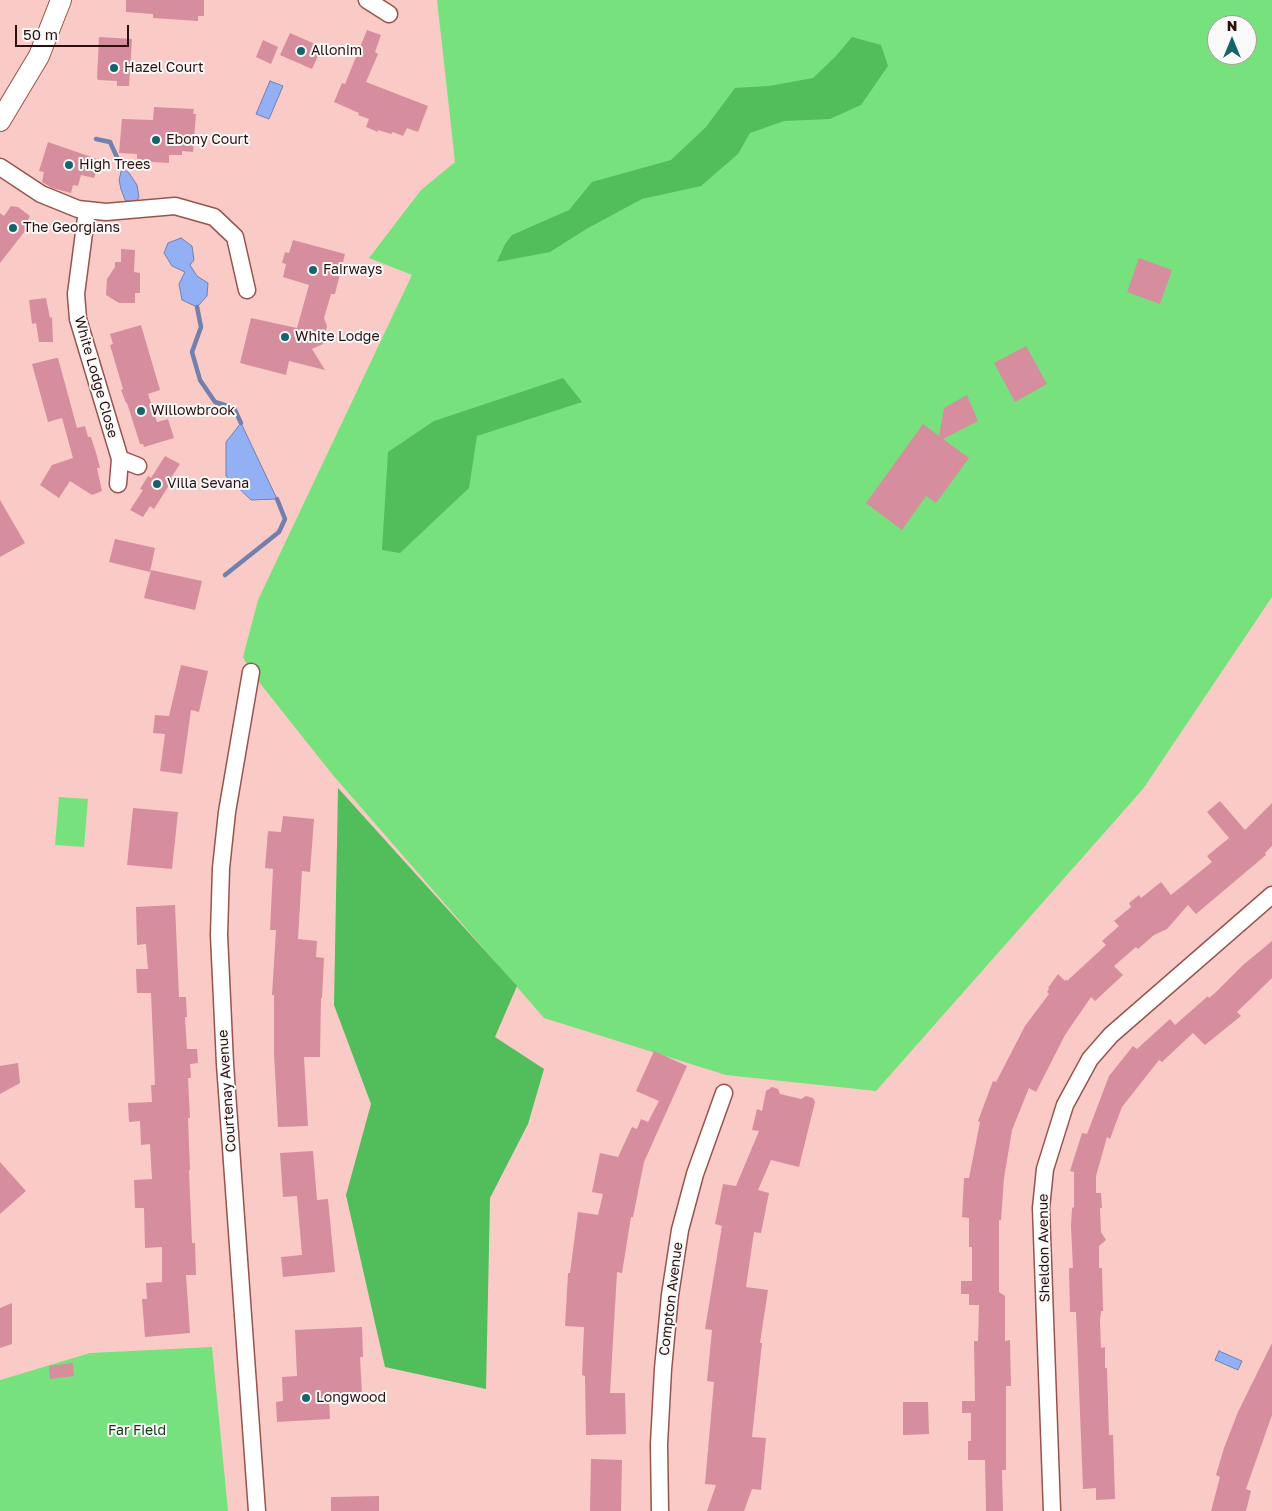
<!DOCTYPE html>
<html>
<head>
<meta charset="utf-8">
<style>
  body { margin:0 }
  #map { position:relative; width:1272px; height:1511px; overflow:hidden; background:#facbc6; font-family:"Golos Text",sans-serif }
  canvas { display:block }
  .north { position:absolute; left:1207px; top:15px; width:50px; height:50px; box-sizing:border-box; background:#f9f9f9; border:1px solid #a79c9b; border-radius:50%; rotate:0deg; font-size:14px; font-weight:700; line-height:20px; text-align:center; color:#2b100e }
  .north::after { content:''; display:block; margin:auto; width:18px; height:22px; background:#16646b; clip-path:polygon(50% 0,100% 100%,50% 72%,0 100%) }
  .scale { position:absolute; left:15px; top:25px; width:114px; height:22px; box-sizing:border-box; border:2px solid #2b100e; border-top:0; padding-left:6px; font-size:15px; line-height:18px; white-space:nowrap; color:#2b100e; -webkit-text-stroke:4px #f9f9f9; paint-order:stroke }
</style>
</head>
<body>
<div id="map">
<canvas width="1272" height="1511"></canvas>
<div class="north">N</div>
<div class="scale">50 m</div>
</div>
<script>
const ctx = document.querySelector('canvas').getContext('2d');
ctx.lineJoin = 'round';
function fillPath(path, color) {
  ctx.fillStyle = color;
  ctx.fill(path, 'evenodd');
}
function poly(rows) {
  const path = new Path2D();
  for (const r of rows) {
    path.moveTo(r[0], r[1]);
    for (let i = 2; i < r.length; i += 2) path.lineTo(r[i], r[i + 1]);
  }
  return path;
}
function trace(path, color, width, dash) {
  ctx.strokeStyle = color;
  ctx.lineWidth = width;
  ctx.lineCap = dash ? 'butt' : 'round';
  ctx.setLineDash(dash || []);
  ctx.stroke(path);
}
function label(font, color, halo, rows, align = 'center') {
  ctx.font = font + ' "Golos Text",sans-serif';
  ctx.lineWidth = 4;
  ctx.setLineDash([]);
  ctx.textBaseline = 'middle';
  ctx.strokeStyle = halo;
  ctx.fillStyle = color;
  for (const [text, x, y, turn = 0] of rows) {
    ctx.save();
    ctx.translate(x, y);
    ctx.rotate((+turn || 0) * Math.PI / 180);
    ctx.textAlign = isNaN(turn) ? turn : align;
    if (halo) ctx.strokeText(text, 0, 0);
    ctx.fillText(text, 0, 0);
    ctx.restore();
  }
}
fillPath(poly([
  [437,0,1272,0,1272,597,1143,789,876,1091,726,1075,544,1018,332,774,251,672,243,657,258,600,412,275,369,258,421,190,455,162],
  [1217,25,1247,25,1247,55,1217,55],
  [59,797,88,799,84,847,55,845],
  [212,1347,228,1511,0,1511,0,1380,90,1353]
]), '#77e17e');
fillPath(poly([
  [852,37,881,45,888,66,861,105,830,119,784,121,750,133,738,154,701,186,642,199,588,228,550,252,497,262,505,244,512,235,569,210,592,182,671,160,706,127,735,88,769,86,813,78,835,57],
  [563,378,582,402,477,436,469,488,400,553,382,550,388,452,434,421],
  [338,788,517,986,495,1037,544,1069,528,1124,490,1198,486,1389,385,1367,346,1195,371,1104,334,1005]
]), '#51bd5b');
const water = poly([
  [270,81,283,86,269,119,256,114,270,81],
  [122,168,129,173,137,185,139,197,134,206,125,200,121,189,119,180,122,168],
  [181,238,192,246,194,260,190,265,197,276,208,283,207,296,197,307,182,300,179,284,185,272,172,266,164,253,168,243,181,238],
  [241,423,277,499,251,500,226,476,226,442,241,423],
  [1219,1351,1242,1361,1238,1370,1215,1360,1219,1351]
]);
fillPath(water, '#92b0f3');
trace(water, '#7380ae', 1);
trace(poly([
  [96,139,110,142,122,168],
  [197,307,201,327,192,352,200,380,215,402,234,408,241,423],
  [225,575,279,532,285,519,277,499]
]), '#7380ae', 4.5);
fillPath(poly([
  [126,0,204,0,204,16,198,16,198,21,153,18,153,14,126,12],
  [367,30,381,35,375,52,378,54,366,82,428,106,418,132,407,128,403,136,393,132,391,134,378,130,378,132,366,127,369,119,358,115,359,113,334,102,342,83,345,84],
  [290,33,322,47,312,69,280,55],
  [99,37,132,39,129,86,117,86,117,81,98,80,97,78],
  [263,40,278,47,271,64,256,57],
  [154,107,194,109,193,114,196,114,193,152,182,151,182,155,169,155,169,163,137,161,137,154,119,153,122,119,153,120],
  [48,142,100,160,94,178,81,175,78,186,73,185,71,193,52,188,42,182,44,172,39,171],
  [11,206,18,207,30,216,28,220,32,222,0,263,0,213,4,216],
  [293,240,345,254,335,294,331,294,324,318,327,326,323,344,312,349,325,370,289,361,286,375,240,363,251,318,297,328,309,285,283,277,286,264,282,263,285,252,289,253],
  [121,249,135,250,134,272,140,273,140,293,135,293,135,303,119,303,106,295,107,279,115,267,115,262,121,262],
  [1139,258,1172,270,1160,304,1127,292],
  [46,298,50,318,52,317,53,342,39,342,36,323,32,324,29,300],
  [141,325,160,390,148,394,157,422,168,419,174,438,144,447,143,444,140,444,127,403,126,403,121,390,123,389,110,345,113,344,110,334],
  [1026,346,1047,384,1015,402,994,363],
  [56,358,58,358,77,428,85,426,88,437,91,437,97,456,100,468,97,468,102,491,92,495,70,481,59,498,40,485,52,465,73,458,62,418,48,422,32,364],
  [967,395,978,421,943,439,969,458,936,503,926,496,902,530,866,503,923,424,939,436,944,408],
  [165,456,180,464,171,478,173,479,154,509,150,506,143,517,130,510,143,490,140,489,148,476,151,478],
  [0,500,25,543,0,557],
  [115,539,155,548,150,572,109,562],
  [151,570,202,581,195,610,144,598],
  [181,665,208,671,199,712,191,710,182,774,160,771,165,734,153,733,155,715,169,716],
  [1220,801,1245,830,1272,803,1272,846,1265,853,1266,855,1196,914,1188,905,1167,929,1154,935,1138,949,1136,947,1114,966,1123,975,1095,1001,1091,997,1065,1035,1036,1092,1029,1088,1012,1130,1004,1178,1001,1220,999,1220,999,1292,1005,1296,1005,1341,1010,1340,1011,1386,1006,1386,1006,1470,1002,1470,1003,1511,986,1511,985,1460,968,1460,968,1441,971,1441,971,1413,962,1413,962,1401,975,1401,974,1341,978,1341,979,1305,969,1305,969,1294,961,1294,961,1281,972,1281,972,1247,969,1247,969,1218,962,1217,964,1178,969,1178,980,1122,978,1121,993,1081,996,1082,1025,1026,1049,994,1047,992,1049,989,1048,988,1058,974,1065,981,1066,979,1067,981,1106,945,1102,941,1119,926,1114,921,1131,907,1129,903,1139,895,1141,898,1161,882,1171,895,1212,862,1207,856,1229,838,1207,812],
  [133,808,178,812,172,869,127,865],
  [283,816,314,819,310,872,302,871,298,939,317,941,316,957,324,958,322,998,321,998,320,1057,304,1057,308,1126,278,1127,274,1053,274,995,272,995,276,930,270,930,273,869,265,868,268,831,281,832],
  [175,905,179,997,186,997,187,1017,185,1017,187,1049,197,1049,198,1063,190,1064,191,1078,188,1078,190,1118,188,1118,190,1170,189,1170,192,1243,195,1243,196,1275,186,1275,190,1333,145,1337,142,1299,147,1299,146,1283,162,1282,162,1247,145,1248,144,1208,135,1208,134,1180,152,1179,150,1144,141,1145,140,1121,129,1122,128,1103,152,1102,151,1085,155,1085,151,993,137,993,136,969,148,969,146,944,137,945,136,907],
  [1272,941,1272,978,1237,1012,1241,1016,1205,1045,1193,1033,1162,1062,1159,1060,1122,1107,1110,1139,1107,1137,1096,1176,1096,1193,1101,1193,1102,1208,1100,1208,1101,1232,1106,1240,1099,1246,1099,1268,1102,1268,1103,1311,1101,1311,1100,1321,1101,1348,1105,1347,1105,1368,1107,1368,1109,1435,1113,1435,1115,1499,1096,1500,1096,1488,1083,1489,1076,1312,1070,1312,1069,1268,1073,1268,1071,1226,1072,1208,1074,1207,1074,1172,1070,1171,1082,1133,1087,1134,1109,1076,1133,1046,1137,1049,1170,1019,1175,1025,1208,996,1209,998,1215,993,1243,965],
  [654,1051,687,1066,644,1162,633,1217,631,1217,622,1273,617,1272,610,1393,625,1393,626,1434,586,1435,585,1376,582,1375,584,1327,565,1326,568,1273,570,1273,578,1212,598,1215,603,1194,592,1192,600,1153,618,1157,632,1127,637,1129,641,1119,648,1122,659,1101,636,1091],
  [18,1063,20,1083,0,1094,0,1066],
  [772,1087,778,1089,780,1094,801,1099,806,1096,813,1098,815,1102,799,1167,771,1160,758,1190,769,1193,761,1233,754,1232,746,1287,768,1290,760,1343,762,1343,752,1437,766,1438,761,1490,752,1489,744,1511,707,1511,716,1485,705,1484,714,1382,707,1381,712,1330,705,1329,722,1226,715,1224,723,1184,736,1186,759,1131,752,1130,757,1109,762,1111,766,1091],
  [313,1151,317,1200,328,1199,335,1272,283,1277,281,1257,302,1255,297,1196,283,1197,280,1153],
  [0,1162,26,1191,0,1214],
  [12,1303,12,1344,0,1348,0,1308],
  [362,1327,363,1357,360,1357,362,1394,329,1396,330,1419,277,1422,276,1402,283,1401,282,1377,297,1376,295,1330],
  [1272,1343,1272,1415,1246,1489,1251,1491,1246,1511,1211,1511,1220,1477,1216,1475,1224,1448,1238,1412],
  [73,1363,74,1376,50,1379,49,1366],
  [903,1402,928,1402,929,1434,903,1435],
  [591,1459,622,1460,621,1511,590,1511],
  [379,1496,379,1511,331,1511,331,1497]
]), '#d68d9d');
const minor = poly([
  [367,0,389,14],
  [0,167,41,194,78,209,106,212,175,206,214,217,235,237,247,290],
  [87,210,76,294,78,319,120,459,118,484],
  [120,459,138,466],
  [251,672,227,812,221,868,219,935,225,1064,257,1511],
  [660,1511,659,1444,663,1369,670,1295,680,1230,695,1174,724,1093],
  [1052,1511,1041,1208,1045,1169,1065,1105,1090,1059,1111,1035,1272,895]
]);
const tertiary = poly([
  [0,121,39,56,61,0]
]);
trace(minor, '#97544f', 19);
trace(tertiary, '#97544f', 22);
trace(minor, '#fff', 16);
trace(tertiary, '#fff', 20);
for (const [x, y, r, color] of [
  [301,51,5,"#16646b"],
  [114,68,5,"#16646b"],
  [156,140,5,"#16646b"],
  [69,165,5,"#16646b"],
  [13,228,5,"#16646b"],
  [313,270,5,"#16646b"],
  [285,337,5,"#16646b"],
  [141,411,5,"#16646b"],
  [157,484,5,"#16646b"],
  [306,1398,5,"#16646b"]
]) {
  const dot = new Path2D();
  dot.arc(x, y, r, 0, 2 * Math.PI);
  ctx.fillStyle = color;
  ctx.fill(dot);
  trace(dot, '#f9f9f9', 2);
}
label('14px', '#2b100e', '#f9f9f9', [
  ["Allonim",311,51],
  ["Hazel Court",124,68],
  ["Ebony Court",166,140],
  ["High Trees",79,165],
  ["The Georgians",23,228],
  ["Fairways",323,270],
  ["White Lodge",295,337],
  ["Willowbrook",151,411],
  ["Villa Sevana",167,484],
  ["Longwood",316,1398]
], 'left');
label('14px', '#2b100e', '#f9f9f9', [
  ["White Lodge Close",96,377,74],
  ["Courtenay Avenue",227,1091,-94],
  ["Sheldon Avenue",1044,1248,-91],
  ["Compton Avenue",671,1299,-83]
]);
label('14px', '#0d3812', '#f9f9f9', [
  ["Far Field",137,1431]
]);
</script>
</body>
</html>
